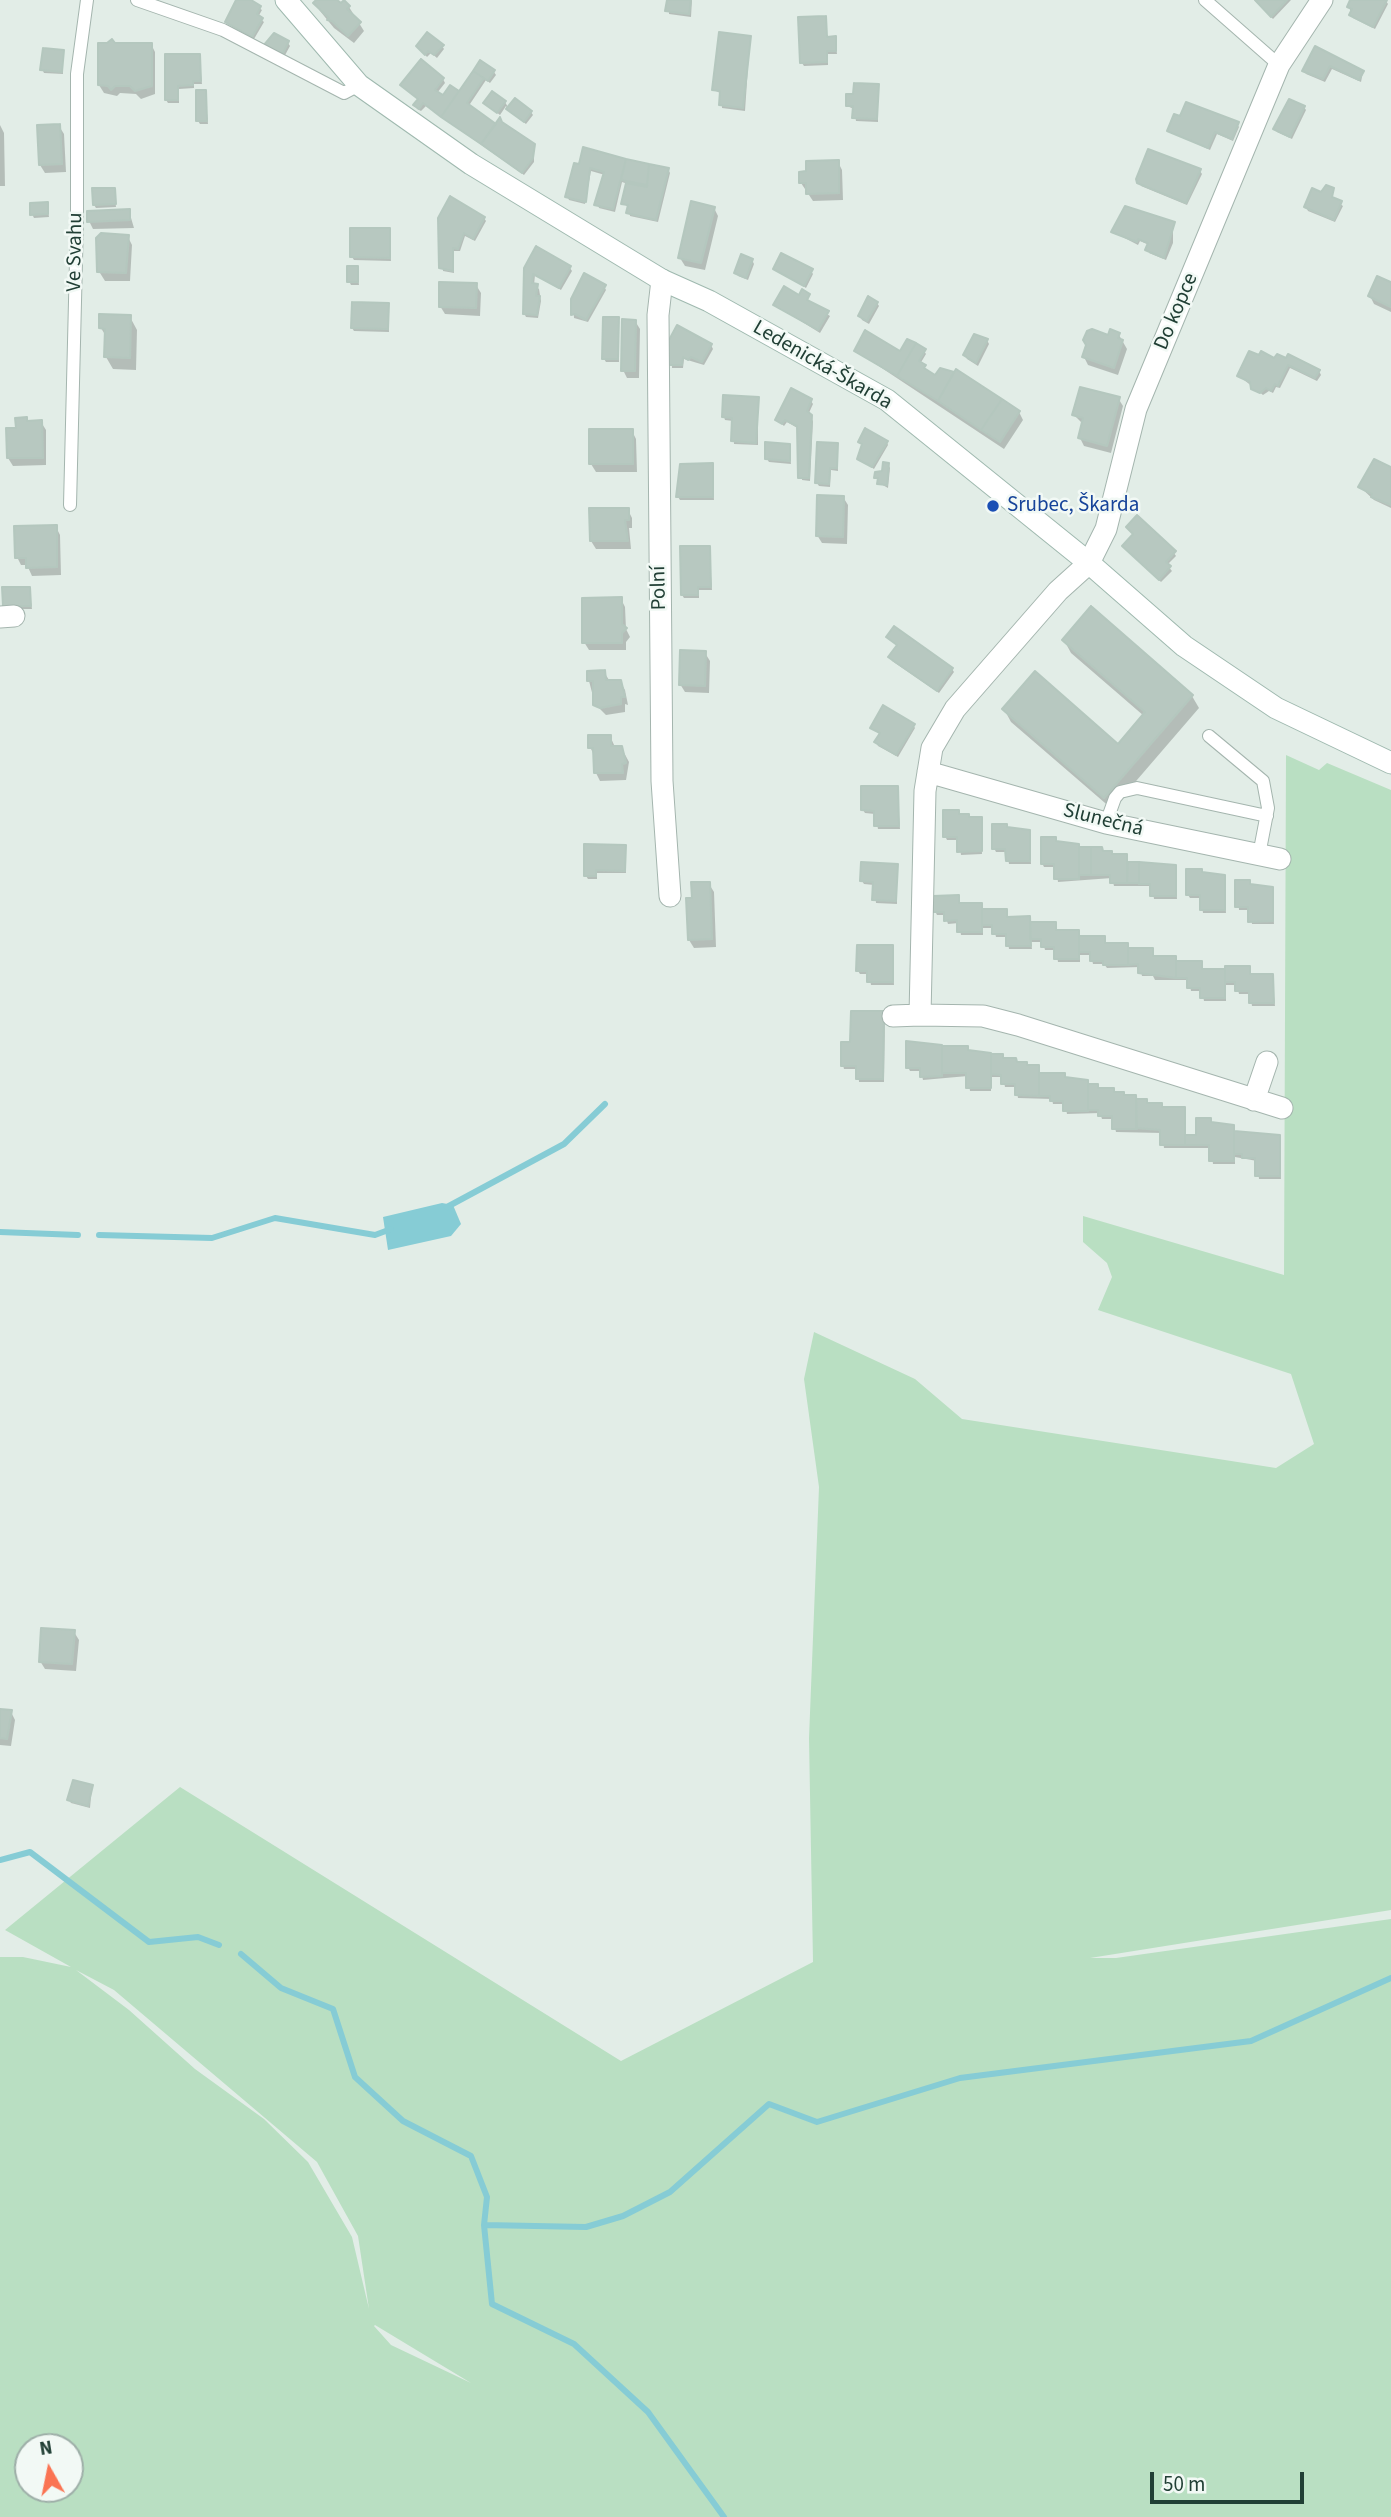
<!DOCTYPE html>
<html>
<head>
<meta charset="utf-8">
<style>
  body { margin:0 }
  #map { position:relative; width:1391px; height:2517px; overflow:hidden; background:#e2ede7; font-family:"Source Sans 3",sans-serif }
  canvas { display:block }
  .north { position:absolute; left:14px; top:2433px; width:70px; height:70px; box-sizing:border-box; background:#f2f9f5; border:2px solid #9eafa8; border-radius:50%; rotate:351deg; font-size:19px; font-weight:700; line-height:28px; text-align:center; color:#213f35 }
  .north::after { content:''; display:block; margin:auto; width:24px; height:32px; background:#fa7453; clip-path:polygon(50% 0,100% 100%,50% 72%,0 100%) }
  .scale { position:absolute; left:1150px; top:2472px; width:154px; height:32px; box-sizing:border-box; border:4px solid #213f35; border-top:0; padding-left:9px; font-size:21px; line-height:24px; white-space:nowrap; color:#213f35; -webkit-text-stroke:5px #f2f9f5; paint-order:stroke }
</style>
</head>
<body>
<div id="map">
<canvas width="1391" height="2517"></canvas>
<div class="north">N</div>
<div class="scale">50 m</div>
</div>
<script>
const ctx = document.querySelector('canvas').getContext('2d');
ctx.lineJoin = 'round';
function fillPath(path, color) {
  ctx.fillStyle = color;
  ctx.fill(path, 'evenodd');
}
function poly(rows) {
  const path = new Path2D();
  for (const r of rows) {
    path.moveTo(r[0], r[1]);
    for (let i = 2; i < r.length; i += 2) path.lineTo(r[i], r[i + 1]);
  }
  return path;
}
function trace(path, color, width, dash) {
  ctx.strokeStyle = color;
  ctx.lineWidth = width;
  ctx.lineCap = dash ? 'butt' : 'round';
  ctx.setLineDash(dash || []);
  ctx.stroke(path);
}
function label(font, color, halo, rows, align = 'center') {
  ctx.font = font + ' "Source Sans 3",sans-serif';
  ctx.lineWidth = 5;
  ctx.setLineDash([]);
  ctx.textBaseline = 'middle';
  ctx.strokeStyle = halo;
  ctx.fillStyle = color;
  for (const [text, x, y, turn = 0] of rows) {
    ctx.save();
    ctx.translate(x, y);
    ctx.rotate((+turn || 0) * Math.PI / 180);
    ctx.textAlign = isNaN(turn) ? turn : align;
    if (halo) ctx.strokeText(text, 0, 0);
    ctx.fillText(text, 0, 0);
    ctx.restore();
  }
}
fillPath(poly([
  [1286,755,1319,770,1327,763,1391,790,1391,1910,1090,1958,1116,1958,1391,1919,1391,2517,0,2517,0,1957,23,1957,71,1967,5,1930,180,1787,621,2061,813,1962,809,1738,819,1487,804,1379,814,1332,915,1379,962,1419,1276,1468,1314,1444,1291,1374,1098,1310,1112,1277,1107,1263,1083,1242,1083,1216,1284,1275],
  [76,1970,114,1990,317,2162,358,2236,369,2309,352,2237,308,2162,264,2119,195,2069,129,2010],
  [374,2326,375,2325,471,2383,391,2345],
  [28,2447,70,2447,70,2489,28,2489]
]), '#b9dfc2');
fillPath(poly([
  [442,1203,453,1205,461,1224,451,1236,388,1250,383,1217]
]), '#86ccd5');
fillPath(poly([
  [238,0,247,0,262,10,258,17,264,22,254,39,227,22],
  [318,0,337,0,349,7,364,31,354,43,334,28,320,11,315,3],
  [669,0,692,0,691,17,669,14],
  [1254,0,1291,0,1273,19],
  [1352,0,1386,1,1388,4,1375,29,1353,18,1349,7],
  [825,18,827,38,835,38,837,54,828,54,828,65,804,66,802,63],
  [750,38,745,111,722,108,722,94,714,90],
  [288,43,290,46,284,57,268,48],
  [151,44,155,52,155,94,141,99,136,94,120,93,117,96,104,93,99,85,114,45],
  [418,46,442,46,444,49,437,58,431,53,427,57],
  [1316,49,1363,72,1361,82,1332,69,1325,82,1306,74,1304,71],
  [63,52,63,74,44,73,42,69],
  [199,56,202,84,194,84,194,88,179,89,179,103,168,103,166,100],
  [421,62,443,79,445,83,437,93,443,98,450,87,460,94,494,72,496,75,490,83,486,80,468,107,496,126,502,124,534,146,534,162,524,175,426,106,421,111,417,109,415,105,419,100,402,85],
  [878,86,878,122,856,121,854,109,847,106,855,96],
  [205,91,208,124,200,124,198,121],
  [505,102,509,109,531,112,533,115,526,124,510,112,506,106,500,115,485,103],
  [1304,107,1306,110,1292,139,1277,132,1275,129],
  [1237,124,1239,127,1233,141,1217,134,1210,150,1169,131],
  [0,125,4,133,5,186,0,186],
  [59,126,64,134,66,172,45,173,40,165],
  [584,149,668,169,670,173,658,222,630,216,629,208,623,203,628,184,622,182,615,212,599,208,598,205,605,175,591,171,585,204,569,200,567,196],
  [838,162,842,170,843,200,813,201,801,183],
  [1200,171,1202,174,1187,205,1141,186,1137,179],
  [114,189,116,207,96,208,94,205],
  [1333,191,1333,199,1343,206,1335,222,1308,211,1306,207,1321,194],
  [47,204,49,217,34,218,32,214],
  [714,208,718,216,705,270,685,266,680,258],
  [129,211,134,228,93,229,89,221],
  [484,218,486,221,475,241,465,236,460,251,454,251,454,273,443,271,439,219],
  [1173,223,1173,243,1166,260,1149,253,1149,245,1140,241,1138,245,1113,232],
  [389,230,391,261,354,260,352,257],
  [128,237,132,245,130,281,105,281,100,273,98,238],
  [752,260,754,264,748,280,738,276,736,273],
  [357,267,359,285,351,285,349,281],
  [525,268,570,268,572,271,561,290,535,275,534,285,539,289,541,301,538,318,526,317,524,313],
  [775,269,811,271,813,274,806,288],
  [1391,284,1391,312,1374,304,1370,296],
  [476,285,481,293,480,316,445,314,440,306],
  [604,286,606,290,588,322,574,318,573,299],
  [808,295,808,302,830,316,820,333,775,305],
  [877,303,879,306,869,324,862,320,860,316],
  [388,305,389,332,354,331,352,328],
  [130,317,137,330,136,370,113,369,106,357,107,338,101,328],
  [618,319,619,362,606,362,604,359],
  [635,321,640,329,639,378,627,378,623,370],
  [1088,333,1110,337,1119,335,1127,349,1118,375,1088,365,1084,357],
  [671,340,711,345,713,349,704,365,684,359,683,368,672,368],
  [987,340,989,344,978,366,967,359,965,355],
  [856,351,900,353,924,351,926,354,920,364,925,371,936,378,955,371,1019,412,1023,420,1004,449],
  [1275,360,1319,371,1321,375,1317,381,1290,368,1280,388,1276,387,1273,393,1269,391,1263,395,1239,376],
  [758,398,758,445,734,444,733,421,725,420,724,417],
  [1118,398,1123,406,1111,453,1084,446,1080,438,1083,424,1074,415],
  [811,401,813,404,808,415,813,421,810,481,802,480,799,429,787,422,784,426,777,420],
  [17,420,41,422,46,430,46,465,13,466,8,458,17,430],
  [632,431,636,439,637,472,596,472,591,464],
  [860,442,887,442,888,445,874,469,858,459,863,446],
  [837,444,838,471,831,470,830,487,819,486,817,483],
  [789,446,791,464,769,462,767,459],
  [888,464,890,468,888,488,879,483],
  [712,465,714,500,680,500,678,497],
  [1391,470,1391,508,1374,500,1360,487],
  [843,497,848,505,847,544,822,543,817,535],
  [591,510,628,510,632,518,632,528,629,528,631,549,596,549,591,541],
  [56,527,60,535,61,575,32,576,27,565,21,565,17,557],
  [709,547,712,590,699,590,699,598,684,598,682,595],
  [1126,550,1174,553,1176,556,1167,565,1172,571,1161,582],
  [29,588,32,609,7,609,5,605],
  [621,599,625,607,626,629,630,637,626,642,626,650,589,650,584,642],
  [888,637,952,669,954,672,939,693,892,661,890,657,898,646],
  [1064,640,1192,696,1199,708,1112,809,1011,722,1004,709,1118,746,1144,716,1071,653],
  [705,653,710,661,709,693,685,692,680,684],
  [604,672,609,680,620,681,625,690,628,705,625,704,625,712,606,715,595,704,589,681],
  [913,725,915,728,898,757,878,746,876,742,881,735,872,728],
  [610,736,615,747,621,747,629,762,626,780,600,781,596,773,594,755,590,747],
  [897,788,900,829,878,829,875,814,865,813,863,810],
  [960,816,981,819,982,854,961,855,959,840,947,840,945,836],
  [1006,825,1008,829,1029,832,1031,864,1009,864,1007,852,996,852,994,848],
  [1057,843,1126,856,1128,863,1175,866,1177,899,1154,899,1152,886,1114,886,1112,878,1058,882,1056,867,1044,867,1042,863],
  [625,847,626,873,597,873,597,879,588,879,586,876],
  [897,865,897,904,876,903,874,885,864,884,862,881],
  [1224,877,1226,913,1203,913,1201,898,1190,898,1188,895],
  [1237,882,1272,888,1274,924,1252,924,1250,910,1239,910],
  [709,884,714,892,716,947,694,948,689,940,694,900],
  [958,897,960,905,981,905,983,911,1006,911,1008,918,1029,918,1031,924,1055,924,1057,932,1078,932,1080,938,1104,937,1106,945,1152,950,1154,957,1175,957,1177,963,1201,963,1203,970,1249,968,1251,976,1272,975,1275,1006,1252,1006,1250,994,1239,994,1237,985,1226,985,1226,1001,1204,1001,1202,991,1191,991,1189,980,1155,980,1153,976,1142,976,1140,967,1107,968,1104,964,1093,964,1091,955,1080,955,1080,962,1058,962,1056,950,1045,950,1043,942,1031,942,1032,949,1009,949,1007,937,996,937,994,928,983,928,983,935,961,935,959,923,948,924,945,915,937,915,935,911],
  [892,947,894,985,871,985,869,974,860,974,858,971],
  [885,1016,884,1082,859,1082,858,1069,844,1069,843,1065,852,1043],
  [907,1043,967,1048,969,1052,1038,1067,1040,1075,1064,1075,1066,1079,1097,1086,1100,1090,1135,1097,1138,1101,1146,1101,1148,1105,1184,1109,1186,1136,1197,1136,1212,1124,1233,1127,1235,1133,1279,1137,1281,1179,1259,1179,1257,1161,1235,1157,1235,1164,1213,1164,1211,1148,1164,1148,1162,1133,1116,1132,1113,1119,1102,1119,1100,1113,1067,1114,1065,1104,1053,1104,1052,1099,1018,1098,1016,1087,1005,1087,1003,1077,991,1077,991,1091,970,1091,968,1076,923,1080,921,1071,910,1071,908,1067],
  [74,1632,79,1640,76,1671,45,1669,40,1661],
  [0,1711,11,1712,15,1720,11,1746,0,1745],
  [92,1786,90,1808,71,1803,69,1800]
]), '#0003');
trace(poly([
  [447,1207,564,1144,605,1104],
  [0,1232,78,1235],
  [99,1235,212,1238,275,1218,375,1235,391,1229],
  [0,1860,30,1852,149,1942,198,1937,219,1945],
  [241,1954,281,1988,333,2009,355,2077,403,2121,471,2156,487,2197,484,2225,492,2304,574,2344,648,2412,724,2517],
  [484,2225,586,2227,623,2216,670,2192,769,2104,817,2122,960,2078,1251,2041,1391,1978]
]), '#86ccd5', 6);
const building = poly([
  [236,0,251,0,261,6,257,14,263,18,252,37,225,22,236,0],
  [316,0,337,0,341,3,344,0,350,6,347,9,361,22,348,36,332,21,327,20,329,18,313,3,316,0],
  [667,0,691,0,689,14,665,11,667,0],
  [1255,0,1287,0,1271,17,1255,0],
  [1350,0,1387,0,1373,27,1349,15,1352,9,1347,7,1350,0],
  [826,16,827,37,836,36,836,51,827,51,827,62,800,63,798,17,826,16],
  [427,32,444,45,434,55,428,51,425,55,416,46,427,32],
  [719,32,751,36,743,108,719,105,720,91,712,90,719,32],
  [274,33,289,41,282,55,264,45,274,33],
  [112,39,115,43,152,43,152,86,135,91,130,86,115,86,111,90,108,86,98,85,98,43,107,43,112,39],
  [1315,46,1364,71,1359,80,1330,66,1323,79,1302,71,1315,46],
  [43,48,64,50,62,72,40,70,43,48],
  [165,54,200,54,201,81,193,81,193,85,178,86,178,100,165,100,165,54],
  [421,59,444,78,435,90,443,95,450,85,459,91,441,117,423,103,419,109,413,105,418,99,400,85,421,59],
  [480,60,495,70,488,81,473,71,480,60],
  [473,71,484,78,467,103,496,124,481,144,441,117,473,71],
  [854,83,879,84,877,119,852,118,853,106,846,106,846,94,853,94,854,83],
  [196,90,206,90,207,121,196,121,196,90],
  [492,91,506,101,497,113,483,103,492,91],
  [515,98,532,111,524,122,506,109,515,98],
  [1289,99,1305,106,1290,137,1273,129,1289,99],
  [1186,102,1239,122,1232,139,1215,132,1208,148,1167,131,1174,114,1180,116,1186,102],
  [500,117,502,122,535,144,533,158,522,173,481,144,500,117],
  [60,124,62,164,39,165,37,125,60,124],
  [583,147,626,159,613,209,594,205,604,172,590,168,586,202,565,197,574,163,579,164,583,147],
  [1148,149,1201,169,1186,203,1137,183,1136,179,1148,149],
  [626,159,649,164,647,185,621,180,626,159],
  [839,160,839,193,806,194,806,183,799,183,799,172,806,171,806,161,839,160],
  [649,164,669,168,656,220,626,213,628,205,621,204,626,183,647,187,649,164],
  [1326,185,1334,188,1332,197,1342,201,1334,220,1304,207,1312,188,1321,192,1326,185],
  [92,188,115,188,116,204,93,205,92,188],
  [450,196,485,217,473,239,464,233,458,249,453,248,453,271,439,268,438,218,450,196],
  [691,201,715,207,701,263,678,258,691,201],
  [48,202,48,214,30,215,30,203,48,202],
  [1125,206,1175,222,1164,258,1145,250,1148,243,1138,239,1137,242,1111,232,1125,206],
  [130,209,130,220,87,222,87,211,130,209],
  [350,228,390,228,390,258,350,257,350,228],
  [101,233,129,235,126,273,97,272,96,238,101,233],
  [536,246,571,266,559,288,533,274,532,283,538,284,536,296,540,296,537,315,523,314,524,268,536,246],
  [781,253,813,269,804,286,773,269,781,253],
  [741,254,753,259,746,278,734,273,741,254],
  [347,266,358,266,358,282,347,282,347,266],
  [584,273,606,285,586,320,575,314,571,315,571,299,584,273],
  [1377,276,1391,282,1391,307,1368,296,1377,276],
  [439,282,477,283,476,308,439,307,439,282],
  [784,286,799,295,802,289,810,294,807,300,829,311,818,330,773,305,784,286],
  [868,296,878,302,867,321,858,316,868,296],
  [352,302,389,303,388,329,351,328,352,302],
  [99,314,131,315,130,358,104,357,105,329,99,328,99,314],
  [603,317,619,317,618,359,602,359,603,317],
  [622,319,636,320,635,371,621,371,622,319],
  [677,325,712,344,702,362,691,357,688,360,683,357,682,365,669,365,669,340,677,325],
  [1092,329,1108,335,1110,329,1120,333,1118,338,1123,340,1114,368,1082,357,1086,345,1083,340,1087,331,1092,329],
  [865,330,900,351,907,339,916,343,897,376,854,351,865,330],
  [974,334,988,339,976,363,963,355,974,334],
  [916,343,926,349,919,361,926,365,924,368,935,375,940,368,954,372,938,401,897,376,916,343],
  [1249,351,1259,355,1261,351,1274,358,1277,354,1286,358,1288,354,1320,370,1315,378,1288,365,1278,386,1275,384,1271,391,1266,388,1260,393,1251,389,1250,382,1237,376,1249,351],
  [956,369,1002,399,981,430,938,401,956,369],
  [1080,387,1120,397,1107,446,1078,438,1083,418,1072,415,1080,387],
  [791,388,812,399,807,411,812,415,809,478,798,478,797,426,785,420,782,424,775,420,791,388],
  [723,395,759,397,756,443,731,441,732,418,722,417,723,395],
  [1002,399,1020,411,1000,442,981,430,1002,399],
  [27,417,27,421,42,420,43,458,7,458,6,428,16,428,15,418,27,417],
  [865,428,888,441,872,467,857,459,862,444,858,442,865,428],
  [589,429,633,429,633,464,589,464,589,429],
  [765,442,790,444,790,461,765,459,765,442],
  [817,442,838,443,837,468,830,468,829,484,815,483,817,442],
  [1374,459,1391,467,1391,505,1371,497,1372,494,1358,487,1374,459],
  [883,462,889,463,887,485,877,484,878,478,874,478,875,472,882,471,883,462],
  [713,463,713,497,676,497,680,464,713,463],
  [817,495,844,496,843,537,816,536,817,495],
  [589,508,629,508,629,520,625,520,628,541,590,541,589,508],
  [1137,515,1176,551,1166,562,1171,566,1159,580,1122,546,1133,534,1126,527,1137,515],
  [57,525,57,567,26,568,26,558,15,558,14,526,57,525],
  [680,546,710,546,711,587,698,587,698,595,681,595,680,546],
  [2,587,30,587,31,606,3,606,2,587],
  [622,597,622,624,627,628,622,633,622,643,582,643,582,598,622,597],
  [1091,606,1193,695,1104,798,1002,709,1035,671,1118,744,1145,712,1062,640,1091,606],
  [894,626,953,668,937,691,888,657,897,645,886,637,894,626],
  [680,650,706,651,705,686,679,685,680,650],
  [605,670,606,680,621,680,625,697,621,697,621,704,600,708,593,705,593,681,587,681,587,671,605,670],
  [883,705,915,724,896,755,874,742,880,733,870,728,883,705],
  [588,735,611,735,611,746,622,746,626,763,622,764,623,773,594,773,593,748,588,748,588,735],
  [861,786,898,786,899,826,874,826,874,811,861,810,861,786],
  [943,810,959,810,959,814,969,814,969,817,982,817,982,851,957,852,957,837,943,837,943,810],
  [992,824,1007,824,1007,827,1030,830,1030,861,1006,861,1005,849,992,849,992,824],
  [1041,837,1056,837,1056,841,1079,844,1079,879,1054,879,1054,864,1041,864,1041,837],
  [584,844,626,845,625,871,596,870,596,876,584,876,584,844],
  [1079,847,1091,847,1091,875,1079,875,1079,847],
  [1091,847,1102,847,1103,851,1112,851,1112,854,1127,854,1127,883,1110,883,1110,875,1091,875,1091,847],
  [861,862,898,864,896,901,872,900,873,882,860,881,861,862],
  [1128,862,1139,862,1139,883,1127,883,1128,862],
  [1139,862,1176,865,1176,896,1150,896,1150,884,1139,884,1139,862],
  [1186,869,1202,869,1202,872,1225,875,1225,910,1200,910,1200,895,1186,895,1186,869],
  [1235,880,1250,880,1250,884,1273,887,1273,921,1248,922,1248,907,1235,907,1235,880],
  [691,882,710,882,712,939,688,940,686,898,692,898,691,882],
  [959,895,959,903,982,903,982,932,957,932,957,920,944,921,944,912,933,912,933,896,959,895],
  [982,909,1007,909,1007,917,1030,916,1031,946,1006,946,1006,934,992,934,992,925,982,925,982,909],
  [1030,922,1056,922,1056,930,1079,930,1079,959,1054,959,1054,947,1041,947,1041,939,1030,939,1030,922],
  [1079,936,1105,936,1105,943,1128,943,1128,965,1103,965,1103,961,1090,961,1090,952,1079,952,1079,936],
  [857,945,893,945,893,982,867,982,867,971,856,971,857,945],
  [1128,948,1153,948,1153,956,1176,956,1176,978,1138,973,1138,964,1128,965,1128,948],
  [1176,961,1202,961,1202,969,1225,969,1225,998,1200,998,1200,988,1187,988,1187,978,1176,978,1176,961],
  [1225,966,1250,966,1250,974,1273,974,1274,1003,1249,1003,1249,991,1235,991,1235,982,1225,982,1225,966],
  [851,1011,884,1011,883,1079,856,1079,856,1066,841,1066,841,1042,850,1042,851,1011],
  [906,1041,942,1045,942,1076,920,1077,920,1068,906,1068,906,1041],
  [942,1046,968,1046,968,1050,991,1053,991,1088,966,1088,966,1073,942,1073,942,1046],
  [991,1054,1003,1054,1003,1058,1016,1058,1017,1062,1027,1062,1027,1065,1039,1065,1039,1096,1015,1095,1015,1084,1001,1084,1001,1075,991,1074,991,1054],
  [1039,1073,1065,1073,1065,1077,1088,1080,1088,1111,1063,1111,1063,1101,1050,1101,1050,1096,1039,1096,1039,1073],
  [1088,1084,1098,1084,1098,1088,1114,1088,1114,1092,1124,1092,1124,1095,1136,1095,1137,1129,1112,1129,1112,1116,1098,1116,1098,1110,1088,1110,1088,1084],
  [1136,1099,1147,1099,1147,1103,1162,1103,1162,1107,1185,1107,1185,1145,1160,1145,1160,1130,1136,1128,1136,1099],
  [1196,1118,1211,1118,1211,1122,1234,1125,1234,1161,1209,1161,1209,1145,1185,1145,1185,1135,1196,1135,1196,1118],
  [1234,1131,1280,1135,1280,1176,1255,1176,1255,1158,1242,1158,1242,1154,1234,1154,1234,1131],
  [41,1628,75,1630,72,1664,39,1662,41,1628],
  [0,1709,12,1710,7,1739,0,1738,0,1709],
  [73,1780,93,1785,88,1806,67,1800,73,1780]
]);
fillPath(building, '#b7c8c0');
trace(building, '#b4c7be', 2);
const lane = poly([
  [137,0,223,30,344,93,359,85],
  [1205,0,1279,65],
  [70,505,77,220,77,74,87,0],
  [1209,736,1263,781,1268,808,1259,855],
  [1106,823,1115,798,1120,792,1137,788,1267,816]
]);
const street = poly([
  [662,280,658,315,662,781,670,896],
  [0,617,14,616],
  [928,772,1106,823,1280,859],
  [893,1016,920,1015],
  [1254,1100,1267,1062],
  [1282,1108,1018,1025,983,1016,920,1015,925,791,932,748,955,709,1058,591,1089,563,1106,529,1136,409,1279,65,1322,0]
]);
const secondary = poly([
  [286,0,359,85,471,164,662,280,709,301,887,400,1089,563,1184,646,1276,708,1391,763]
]);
trace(lane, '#a4b5ae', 14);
trace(street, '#a4b5ae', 23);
trace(secondary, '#9fb9af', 23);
trace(lane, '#fff', 12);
trace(street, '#fff', 21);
trace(secondary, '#fff', 21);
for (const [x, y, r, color] of [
  [993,506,7,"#1a4fb4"]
]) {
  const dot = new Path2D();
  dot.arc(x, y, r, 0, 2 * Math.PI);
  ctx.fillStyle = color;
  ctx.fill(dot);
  trace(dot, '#f2f9f5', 2.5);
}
label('21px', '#213f35', '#f2f9f5', [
  ["Ve Svahu",76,252,-89],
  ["Do kopce",1177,312,-67],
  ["Ledenická-Škarda",822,366,30],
  ["Polní",660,588,-91],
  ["Slunečná",1103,821,14]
]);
label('21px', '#164399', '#f2f9f5', [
  ["Srubec, Škarda",1007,506]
], 'left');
</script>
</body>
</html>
